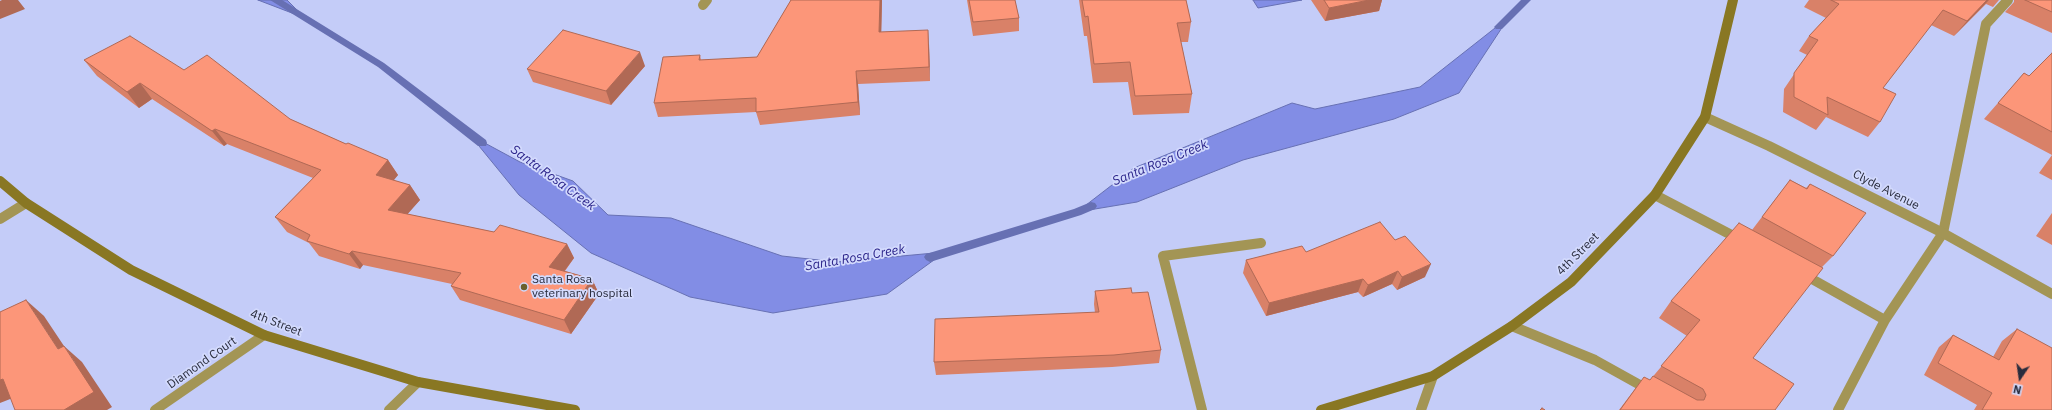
<!DOCTYPE html>
<html>
<head>
<meta charset="utf-8">
<style>
  body { margin:0 }
  #map { position:relative; width:2052px; height:410px; overflow:hidden; background:#c4ccf8; font-family:"IBM Plex Sans",sans-serif }
  canvas { display:block }
  .north { position:absolute; left:2000px; top:358px; width:40px; height:40px; -webkit-text-stroke:3px #d3dafd; paint-order:stroke; rotate:193deg; font-size:11px; font-weight:700; line-height:16px; text-align:center; color:#292c3d }
  .north::after { content:''; display:block; margin:auto; width:14px; height:18px; background:#292c3d; clip-path:polygon(50% 0,100% 100%,50% 72%,0 100%) }
</style>
</head>
<body>
<div id="map">
<canvas width="2052" height="410"></canvas>
<div class="north">N</div>
</div>
<script>
const ctx = document.querySelector('canvas').getContext('2d');
ctx.lineJoin = 'round';
function fillPath(path, color) {
  ctx.fillStyle = color;
  ctx.fill(path, 'evenodd');
}
function poly(rows) {
  const path = new Path2D();
  for (const r of rows) {
    path.moveTo(r[0], r[1]);
    for (let i = 2; i < r.length; i += 2) path.lineTo(r[i], r[i + 1]);
  }
  return path;
}
function trace(path, color, width, dash) {
  ctx.strokeStyle = color;
  ctx.lineWidth = width;
  ctx.lineCap = dash ? 'butt' : 'round';
  ctx.setLineDash(dash || []);
  ctx.stroke(path);
}
function label(font, color, halo, rows, align = 'center') {
  ctx.font = font + ' "IBM Plex Sans",sans-serif';
  ctx.lineWidth = 3.5;
  ctx.setLineDash([]);
  ctx.textBaseline = 'middle';
  ctx.strokeStyle = halo;
  ctx.fillStyle = color;
  for (const [text, x, y, turn = 0] of rows) {
    ctx.save();
    ctx.translate(x, y);
    ctx.rotate((+turn || 0) * Math.PI / 180);
    ctx.textAlign = isNaN(turn) ? turn : align;
    if (halo) ctx.strokeText(text, 0, 0);
    ctx.fillText(text, 0, 0);
    ctx.restore();
  }
}
const water = poly([
  [258,0,287,0,305,18,258,0],
  [1253,0,1302,0,1258,8,1253,0],
  [1509,17,1459,93,1394,119,1243,160,1137,202,1077,212,1134,168,1292,103,1315,109,1420,87,1509,17],
  [470,135,520,162,573,181,608,215,671,218,782,256,837,262,945,252,887,294,773,313,690,297,591,253,519,195,470,135]
]);
fillPath(water, '#828de5');
trace(water, '#6770b3', 1);
fillPath(poly([
  [270,0,282,0,384,63,486,140,487,143,486,146,478,146,378,67,270,0],
  [1521,0,1531,0,1502,29,1496,29,1494,27,1521,0],
  [1091,202,1095,203,1097,206,1095,209,1081,215,930,262,926,260,924,257,926,254,1074,209,1091,202]
]), '#6770b3');
trace(poly([
  [1655,195,1741,240],
  [1803,274,1885,320,1838,410],
  [1885,320,1943,233,1986,24,2008,0],
  [1512,326,1595,360,1649,390],
  [389,410,418,382],
  [1202,410,1163,256,1261,243]
]), '#a39555', 10);
trace(poly([
  [703,5,707,0],
  [1705,117,1769,146,1943,233,2052,294],
  [0,219,26,203],
  [155,410,264,335],
  [1421,410,1433,376]
]), '#a39555', 10);
trace(poly([
  [0,181,26,203,131,270,264,335,418,382,575,410],
  [1321,410,1433,376,1512,326,1571,282,1655,195,1705,117,1733,0]
]), '#897723', 10);
fillPath(poly([
  [791,0,882,0,881,32,929,44,930,81,858,84,860,115,760,125,756,112,658,117,654,103,700,55,701,60,757,57],
  [967,0,1015,0,1019,18,1019,31,973,36],
  [1079,0,1186,0,1191,22,1188,42,1181,42,1192,94,1189,113,1133,115,1128,82,1093,83,1087,36,1084,36],
  [1311,0,1382,0,1379,11,1325,21],
  [1809,0,1999,0,1993,7,1986,4,1954,36,1931,25,1883,88,1880,122,1868,137,1826,117,1816,130,1783,112,1784,89,1807,55,1799,51,1809,36,1826,18,1804,7],
  [2014,0,2052,0,2052,33,2005,12,2014,2],
  [2052,53,2052,180,2039,173,2052,155,1984,119,2024,73,2029,76],
  [84,60,184,70,290,119,346,144,388,160,398,175,393,180,410,185,420,200,407,214,494,232,567,244,574,258,565,271,592,279,599,294,571,334,460,300,451,286,452,284,363,265,360,269,319,256,309,243,287,232,275,217,313,178,227,144,224,146,152,99,139,108,97,76],
  [645,66,611,105,533,82,527,69],
  [1790,180,1806,188,1810,184,1833,256,1822,267,1753,358,1775,410,1619,410,1644,377,1650,380,1687,336,1659,318,1671,301,1752,230],
  [2052,213,2052,245,2036,236],
  [1306,252,1425,277,1397,290,1392,284,1363,297,1358,292,1266,316,1243,273,1246,260],
  [1095,291,1132,293,1161,350,1159,363,1112,367,936,375,934,362,1095,313,1094,304],
  [2017,329,2052,410,1974,410,1977,405,1924,375,1939,347,1953,335,1993,357,2002,341]
]), '#d98168');
fillPath(poly([
  [2,0,18,0,25,9,0,19,0,1],
  [880,0,882,0,881,46,879,32],
  [1369,0,1382,0,1379,11,1325,21,1329,8],
  [1987,0,1989,0,1954,36,1967,21],
  [928,30,929,44,930,81,929,67],
  [640,52,645,66,611,105,606,91],
  [856,71,858,84,860,115,858,102],
  [140,83,152,99,139,108,127,92],
  [215,129,227,144,224,146,212,131],
  [388,160,398,175,386,190,376,175],
  [410,185,420,200,398,225,388,210],
  [567,244,574,258,557,281,549,267],
  [352,251,363,265,360,269,349,254],
  [1431,264,1425,277,1397,290,1402,277],
  [1398,271,1392,284,1363,297,1368,285],
  [592,279,599,294,571,334,564,320],
  [1363,279,1358,292,1266,316,1269,303],
  [26,300,44,316,76,364,58,349],
  [64,346,82,362,112,407,107,410,64,410],
  [3,379,23,394,0,403,0,380]
]), '#b06955');
const building = poly([
  [791,0,880,0,879,32,928,30,929,67,856,71,858,102,756,112,756,98,654,103,663,57,700,55,699,60,757,57,791,0],
  [969,0,1015,0,1019,18,973,22,969,0],
  [1082,0,1186,0,1191,22,1177,23,1192,94,1135,96,1130,62,1094,64,1088,16,1085,17,1082,0],
  [1324,0,1369,0,1329,8,1324,0],
  [1831,0,1987,0,1967,21,1943,10,1883,88,1896,94,1880,122,1827,97,1828,115,1794,97,1794,73,1818,40,1809,36,1839,4,1831,0],
  [2025,0,2052,0,2052,12,2025,0],
  [563,30,640,52,606,91,527,69,563,30],
  [130,36,184,70,207,55,290,119,346,144,348,143,388,160,376,175,410,185,388,210,494,232,500,225,567,244,549,267,592,279,564,320,451,286,461,273,352,251,349,254,307,241,310,235,275,217,321,170,215,129,212,131,140,83,127,92,84,60,130,36],
  [2052,53,2052,132,1998,103,2024,73,2029,76,2052,53],
  [1790,180,1807,189,1810,184,1866,213,1833,256,1762,217,1790,180],
  [1380,222,1395,240,1405,236,1431,264,1402,277,1398,271,1368,285,1363,279,1269,303,1246,260,1302,246,1306,252,1380,222],
  [1739,223,1823,268,1753,358,1794,384,1775,410,1620,410,1644,377,1650,380,1653,376,1697,400,1704,400,1706,395,1703,389,1661,366,1700,320,1671,301,1739,223],
  [1131,288,1132,293,1148,292,1161,350,1114,355,934,362,935,319,1099,312,1095,291,1131,288],
  [26,300,58,349,64,346,94,392,64,410,15,410,3,379,0,380,0,312,26,300],
  [2017,329,2052,348,2052,410,1982,410,1992,393,1938,363,1953,335,1999,360,2017,329],
  [1542,408,1545,410,1540,410,1542,408]
]);
fillPath(building, '#fc9679');
trace(building, '#b06955', 1);
for (const [x, y, r, color] of [
  [524,287,4,"#6b602d"]
]) {
  const dot = new Path2D();
  dot.arc(x, y, r, 0, 2 * Math.PI);
  ctx.fillStyle = color;
  ctx.fill(dot);
  trace(dot, '#d3dafd', 1.5);
}
label('12px', '#292c3d', '#d3dafd', [
  ["Clyde Avenue",1886,190,27],
  ["4th Street",1578,254,-45],
  ["4th Street",276,323,21],
  ["Diamond Court",202,363,-35]
]);
label('12px', '#292c3d', '#d3dafd', [
  ["Santa Rosa",532,280],
  ["veterinary hospital",532,294]
], 'left');
label('italic 13px', '#2b248a', '#d3dafd', [
  ["Santa Rosa Creek",1160,163,-22],
  ["Santa Rosa Creek",553,178,36],
  ["Santa Rosa Creek",855,258,-10]
]);
</script>
</body>
</html>
